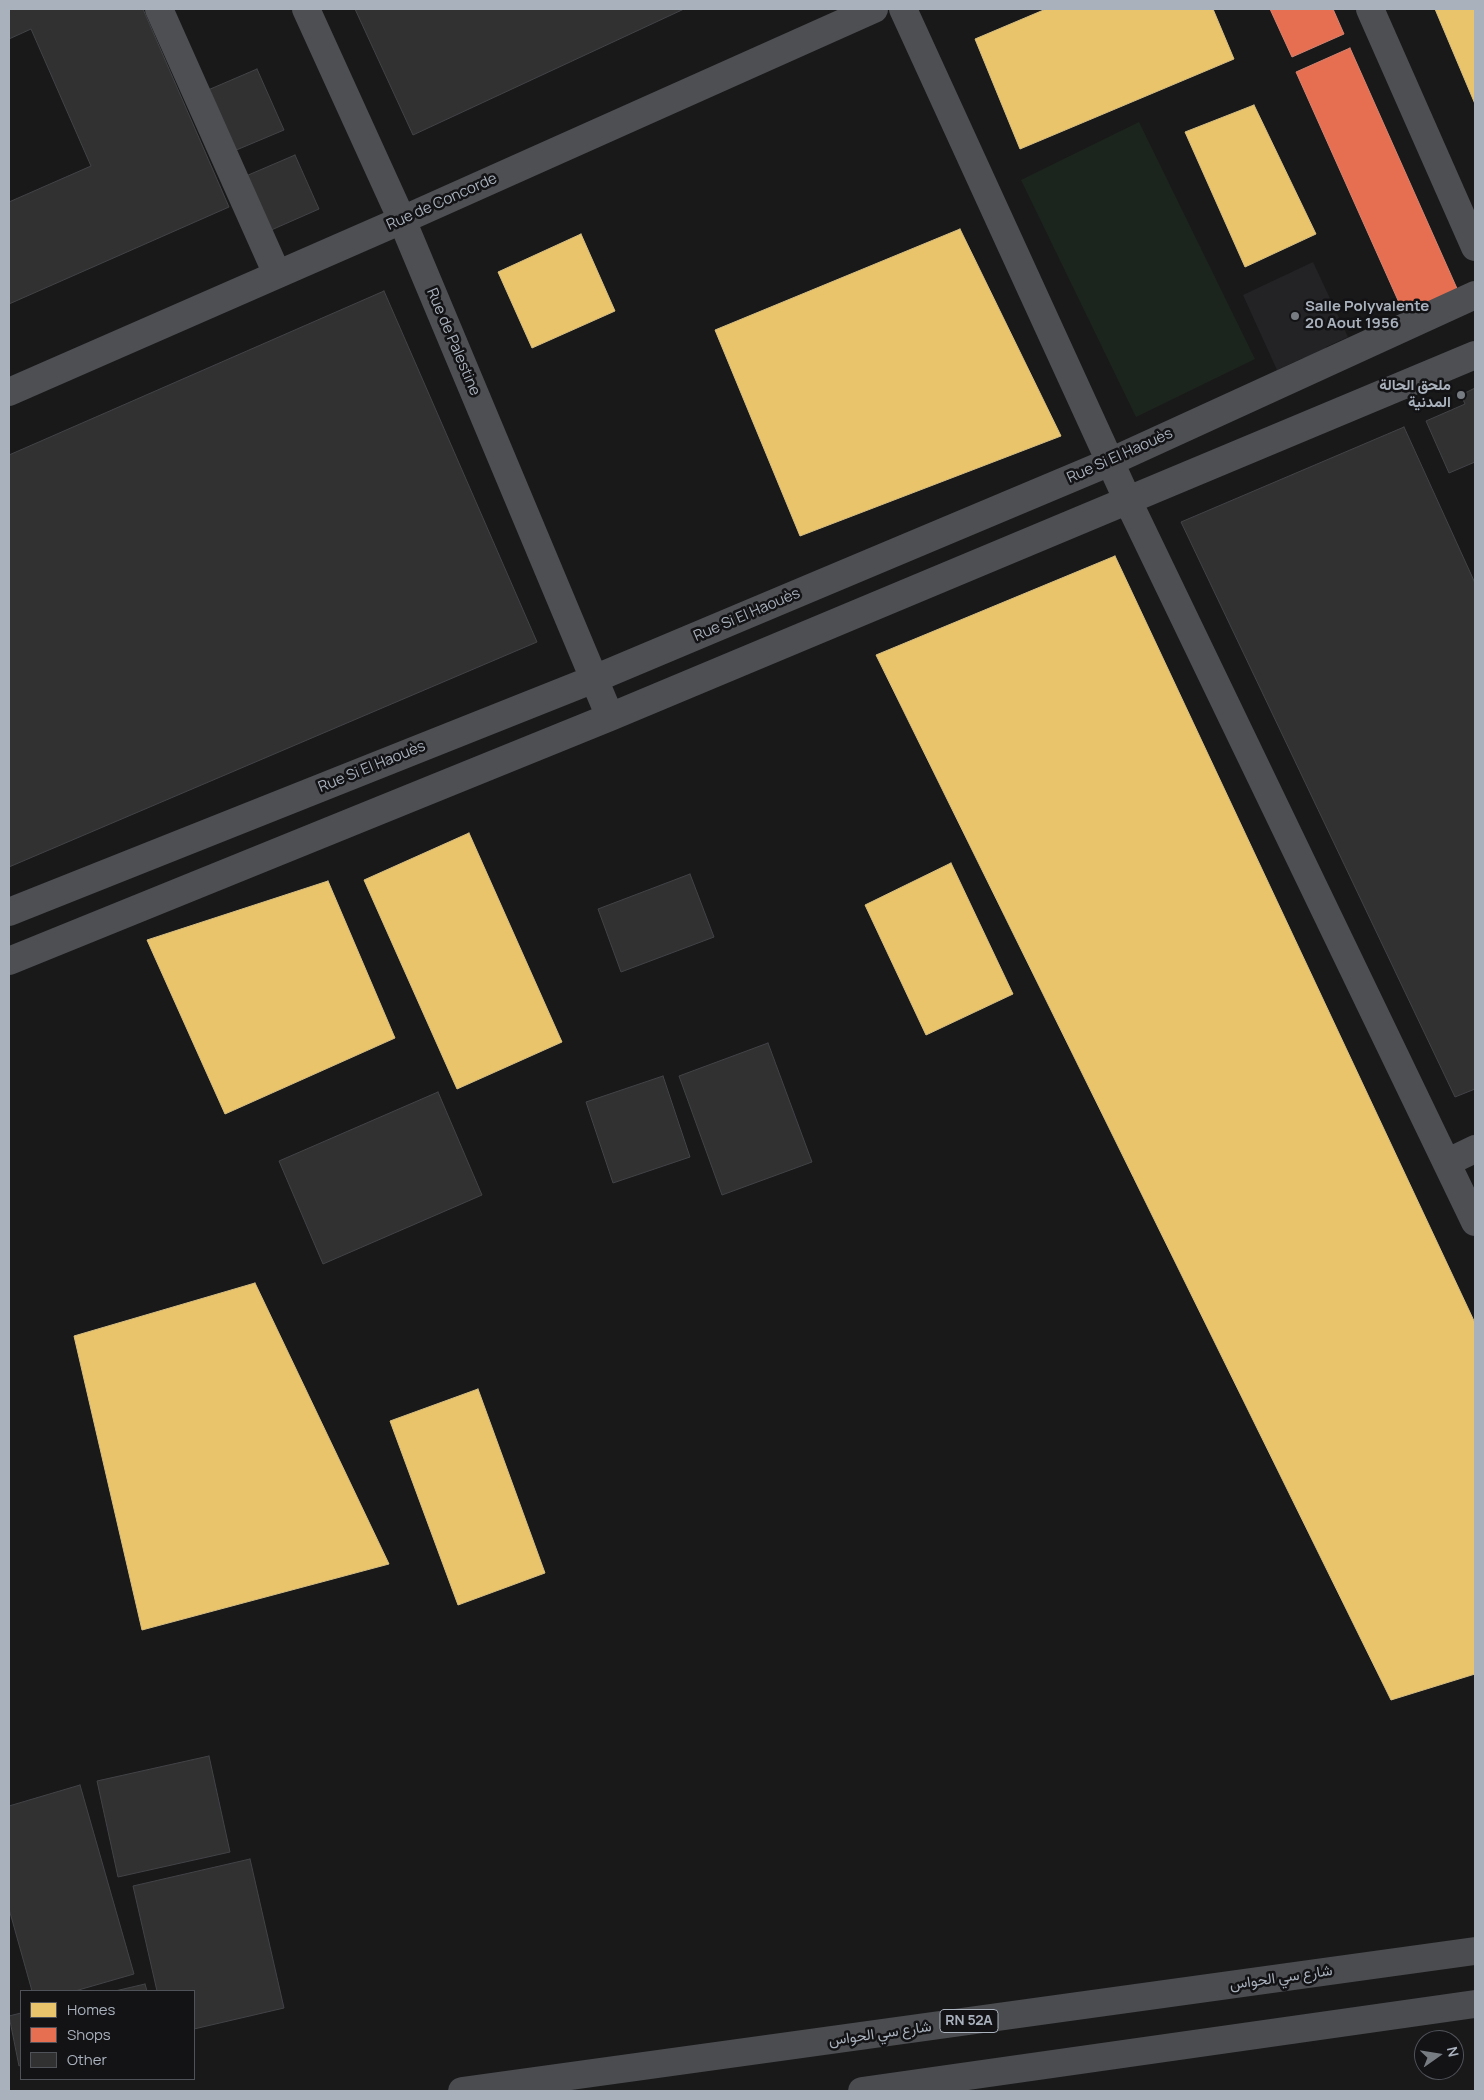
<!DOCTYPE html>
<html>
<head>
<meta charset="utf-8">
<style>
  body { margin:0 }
  #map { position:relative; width:1484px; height:2100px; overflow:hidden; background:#19191a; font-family:Manrope,sans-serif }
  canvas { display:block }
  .frame { position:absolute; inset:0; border:10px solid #a9b1bc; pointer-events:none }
  .legend { position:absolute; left:20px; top:1990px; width:175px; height:90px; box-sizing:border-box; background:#131316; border:1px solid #4f5258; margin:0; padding:6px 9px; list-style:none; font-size:15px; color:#a9b1bc }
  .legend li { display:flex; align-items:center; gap:10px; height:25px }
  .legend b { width:25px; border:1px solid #4f5258 }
  .north { position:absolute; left:1414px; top:2030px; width:50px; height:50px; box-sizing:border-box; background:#131316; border:1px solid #4f5258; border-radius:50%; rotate:77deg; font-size:14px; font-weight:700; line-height:20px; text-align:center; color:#a9b1bc }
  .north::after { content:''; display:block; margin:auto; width:18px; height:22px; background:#777c83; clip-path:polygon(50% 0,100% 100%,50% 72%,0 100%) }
</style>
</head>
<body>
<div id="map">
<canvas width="1484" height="2100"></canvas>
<div class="frame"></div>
<ul class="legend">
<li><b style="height:14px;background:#e9c46a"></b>Homes</li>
<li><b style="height:14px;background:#e76f51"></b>Shops</li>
<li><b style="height:14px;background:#313132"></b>Other</li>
</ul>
<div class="north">N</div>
</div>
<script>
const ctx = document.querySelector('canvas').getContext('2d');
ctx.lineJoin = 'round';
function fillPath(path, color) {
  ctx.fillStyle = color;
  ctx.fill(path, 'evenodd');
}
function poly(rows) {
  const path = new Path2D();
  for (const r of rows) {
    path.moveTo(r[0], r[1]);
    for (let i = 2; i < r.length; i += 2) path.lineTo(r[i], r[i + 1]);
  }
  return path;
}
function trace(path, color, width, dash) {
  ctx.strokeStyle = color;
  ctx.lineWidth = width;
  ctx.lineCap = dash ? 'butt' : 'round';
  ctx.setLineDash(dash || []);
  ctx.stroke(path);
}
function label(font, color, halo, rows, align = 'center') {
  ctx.font = font + ' Manrope,Vazirmatn,sans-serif';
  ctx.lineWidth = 5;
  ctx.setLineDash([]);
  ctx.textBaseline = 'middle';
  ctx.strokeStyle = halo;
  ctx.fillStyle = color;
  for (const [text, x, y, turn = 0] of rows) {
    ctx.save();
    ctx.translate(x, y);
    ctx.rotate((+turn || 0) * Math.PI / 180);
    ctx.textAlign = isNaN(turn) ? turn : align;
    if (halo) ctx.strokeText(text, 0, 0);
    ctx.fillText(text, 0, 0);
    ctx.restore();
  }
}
fillPath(poly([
  [1313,262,1348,337,1326,347,1328,352,1306,362,1303,358,1277,370,1243,295]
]), '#232326');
fillPath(poly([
  [1139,122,1255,359,1136,417,1021,180]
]), '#1c251d');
const homes = poly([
  [1046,9,1213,9,1234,59,1020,149,975,39,1046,9],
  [1435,9,1475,9,1475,104,1435,9],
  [1254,105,1316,234,1245,267,1185,132,1254,105],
  [960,229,1061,436,800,536,715,330,960,229],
  [581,234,615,311,532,348,498,272,581,234],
  [1115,556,1475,1323,1475,1674,1391,1700,876,655,1115,556],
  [469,833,562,1042,457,1089,364,880,469,833],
  [951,863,1013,994,926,1035,865,905,951,863],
  [328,881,395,1038,225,1114,147,940,328,881],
  [255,1283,389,1564,142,1630,74,1336,255,1283],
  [478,1389,545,1573,458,1605,390,1421,478,1389]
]);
fillPath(homes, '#e9c46a');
trace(homes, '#d6be83', 1);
const shops = poly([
  [1270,9,1333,9,1344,34,1292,57,1270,9],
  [1350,48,1459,293,1405,316,1296,72,1350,48]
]);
fillPath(shops, '#e76f51');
trace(shops, '#d48371', 1);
const building = poly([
  [9,9,143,9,229,207,9,304,9,202,91,166,31,29,9,39,9,9],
  [355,9,684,9,413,135,355,9],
  [257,69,284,130,234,151,208,90,257,69],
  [295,155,319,209,269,231,246,176,295,155],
  [384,291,537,642,9,867,9,455,384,291],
  [1475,388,1475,462,1449,473,1426,421,1465,404,1461,395,1475,388],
  [1404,427,1475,583,1475,1089,1455,1097,1181,522,1404,427],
  [690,874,714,937,621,972,598,909,690,874],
  [768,1043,812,1162,722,1195,679,1076,768,1043],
  [663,1076,690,1157,613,1183,586,1102,663,1076],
  [438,1092,482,1195,323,1264,279,1161,438,1092],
  [209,1756,230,1852,118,1877,97,1781,209,1756],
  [80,1785,134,1974,75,1991,32,1991,9,1909,9,1806,80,1785],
  [250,1859,284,2008,194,2029,194,1991,157,1991,133,1886,250,1859],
  [145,1984,147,1991,115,1991,145,1984],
  [21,2013,21,2065,19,2066,9,2016,21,2013]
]);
fillPath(building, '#313132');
trace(building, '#424346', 1);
trace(poly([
  [159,9,277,274],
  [306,9,402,220,610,717],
  [903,9,1128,501,1475,1222],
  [1370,9,1475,247],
  [9,392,402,220,874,9],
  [9,912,594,679,1110,462,1475,295],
  [9,961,610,717,1475,355],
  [1448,1162,1475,1149]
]), '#4d4f53', 28);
trace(poly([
  [462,2091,1475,1951],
  [862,2091,1475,2004]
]), '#4a4c4f', 28);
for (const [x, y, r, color] of [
  [1295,316,5,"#777c83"],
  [1461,395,5,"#777c83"]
]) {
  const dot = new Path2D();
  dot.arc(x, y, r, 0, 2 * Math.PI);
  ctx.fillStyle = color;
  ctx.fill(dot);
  trace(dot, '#131316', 2);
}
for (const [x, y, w] of [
  [969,2021,58]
]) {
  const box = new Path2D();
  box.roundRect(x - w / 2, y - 11.5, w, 23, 4);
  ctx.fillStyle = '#131316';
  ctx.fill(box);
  trace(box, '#a9b1bc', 1);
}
label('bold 14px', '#a9b1bc', null, [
  ["RN 52A",969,2021]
]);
label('15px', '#a9b1bc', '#131316', [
  ["Rue de Concorde",442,202,-24],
  ["Rue de Palestine",453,342,67],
  ["Rue Si El Haouès",1120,456,-24],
  ["Rue Si El Haouès",747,615,-23],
  ["Rue Si El Haouès",372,767,-22],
  ["شارع سي الحواس",1281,1978,-8],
  ["شارع سي الحواس",880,2034,-8]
]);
label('bold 15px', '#a9b1bc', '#131316', [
  ["Salle Polyvalente",1305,307],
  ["20 Aout 1956",1305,324],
  ["ملحق الحالة",1451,386,"right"],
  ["المدنية",1451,403,"right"]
], 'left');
</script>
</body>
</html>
